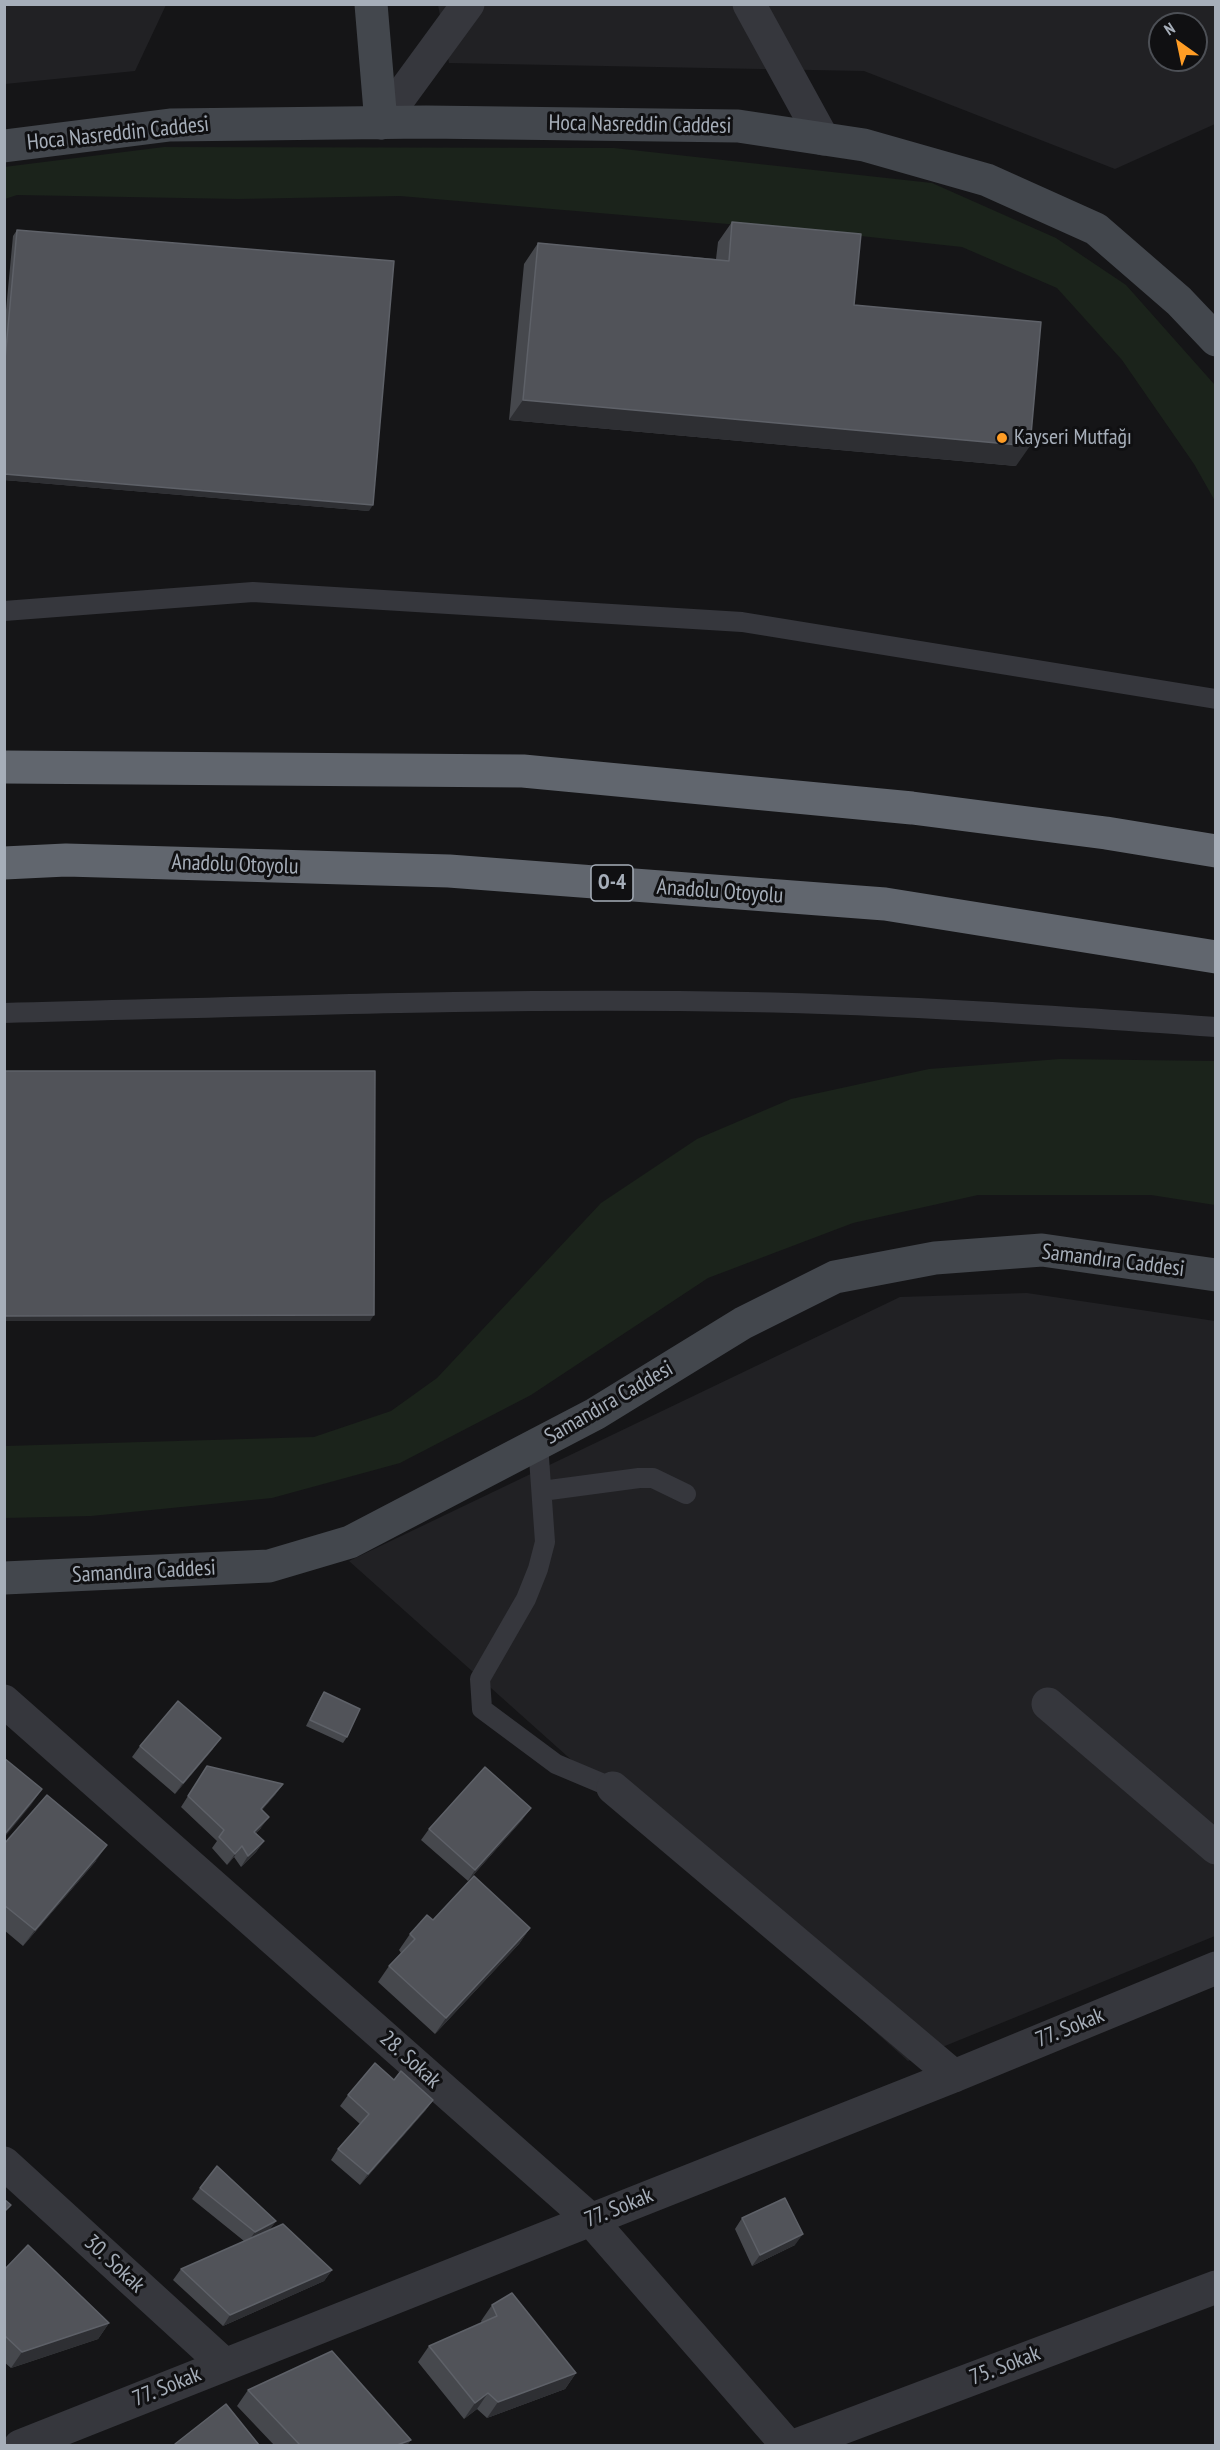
<!DOCTYPE html>
<html>
<head>
<meta charset="utf-8">
<style>
	body { margin:0 }
	#map { position:relative; width:1220px; height:2450px; overflow:hidden; background:#151517; font-family:"PT Sans Narrow",sans-serif }
	canvas { display:block }
	.frame { position:absolute; inset:0; border:6px solid #a6aeb9; pointer-events:none }
	.north { position:absolute; left:1148px; top:12px; width:60px; height:60px; box-sizing:border-box; background:#101012; border:2px solid #4c4f55; border-radius:50%; rotate:327deg; font-size:16px; font-weight:700; line-height:24px; text-align:center; color:#a6aeb9 }
	.north::after { content:''; display:block; margin:auto; width:21px; height:27px; background:#ff9d25; clip-path:polygon(50% 0,100% 100%,50% 72%,0 100%) }
</style>
</head>
<body>
<div id="map">
<canvas width="1220" height="2450"></canvas>
<div class="frame"></div>
<div class="north">N</div>
</div>
<script>
const c = document.querySelector('canvas').getContext('2d');
c.lineJoin = 'round';
function fill(path, color) { c.fillStyle = color; c.fill(path, 'evenodd'); }
function stroke(path, color, width, dash) { c.strokeStyle = color; c.lineWidth = width; c.lineCap = dash ? 'butt' : 'round'; c.setLineDash(dash || []); c.stroke(path); }
function write(font, color, halo, rows, align = 'center') {
  c.font = font + ' "PT Sans Narrow",sans-serif'; c.lineWidth = 6; c.setLineDash([]); c.textBaseline = 'middle'; c.strokeStyle = halo; c.fillStyle = color; for (const [text, x, y, turn = 0] of rows) {
    c.save(); c.translate(x, y); c.rotate((+turn || 0) * Math.PI / 180); c.textAlign = isNaN(turn) ? turn : align; if (halo) c.strokeText(text, 0, 0); c.fillText(text, 0, 0); c.restore();
  }
}
fill(new Path2D(`
	M 5,4 L 166,4 L 166,5 L 135,71 L 5,84 Z
	M 438,5 L 1215,5 L 1215,124 L 1115,169 L 864,71 L 449,63 ZM 1160,24 L 1196,24 L 1196,60 L 1160,60 Z
	M 1027,1293 L 1215,1321 L 1215,1936 L 908,2061 L 349,1561 L 900,1297 Z`), '#212124');
fill(new Path2D(`
	M 164,147 L 614,148 L 932,183 L 1056,238 L 1126,285 L 1214,384 L 1215,501 L 1194,464 L 1122,360 L 1057,288 L 962,247 L 833,233 L 400,196 L 238,199 L 17,195 L 5,199 L 4,167 Z
	M 1060,1059 L 1215,1061 L 1215,1205 L 1151,1195 L 978,1195 L 853,1223 L 708,1278 L 531,1395 L 400,1463 L 272,1498 L 91,1516 L 5,1518 L 5,1446 L 314,1437 L 391,1411 L 437,1378 L 601,1203 L 697,1139 L 791,1099 L 929,1069 Z`), '#1b231b');
stroke(new Path2D(`
	M 4,611 L 253,592 L 742,622 L 1216,699
	M 4,1013 C 252,1007 500,997 747,1002 C 904,1005 1060,1016 1216,1027
	M 538,1444 L 545,1542 L 538,1569 L 526,1599 L 480,1679 L 482,1709 L 556,1764 L 613,1788
	M 542,1491 L 639,1478 L 653,1478 L 686,1494`), '#36373d', 20);
stroke(new Path2D(`
	M 749,4 L 823,139
	M 381,123 L 468,4
	M 4,1701 L 590,2219 L 788,2446
	M 1048,1704 L 1216,1848
	M 613,1788 L 954,2076
	M 4,2163 L 224,2364
	M 20,2446 L 954,2076 L 1216,1968
	M 794,2446 L 1216,2287`), '#36373d', 33);
stroke(new Path2D(`
	M 371,4 L 381,123
	M 4,146 L 170,125 L 426,122 L 738,126 L 864,145 L 987,180 L 1096,229 L 1179,301 L 1216,340
	M 4,1578 L 269,1566 L 350,1542 L 595,1414 L 743,1323 L 835,1277 L 935,1258 L 1042,1250 L 1216,1275`), '#43474d', 33);
stroke(new Path2D(`
	M 4,767 L 523,771 L 912,808 L 1106,833 L 1216,851
	M 4,863 L 66,860 L 449,871 L 885,904 L 1216,957`), '#61666e', 33);
fill(new Path2D(`
	M 732,222 L 854,305 L 1016,466 L 509,420 L 524,264 L 538,243 L 716,259 L 718,242 Z
	M 17,230 L 369,511 L 4,480 L 4,331 L 13,236 Z
	M 324,1692 L 347,1737 L 343,1743 L 306,1726 L 320,1698 Z
	M 140,1746 L 213,1749 L 175,1794 L 132,1757 Z
	M 207,1766 L 283,1784 L 275,1795 L 262,1810 L 261,1828 L 256,1833 L 264,1841 L 256,1852 L 241,1867 L 234,1857 L 227,1865 L 212,1848 L 217,1841 L 181,1807 Z
	M 523,1819 L 468,1881 L 421,1840 L 429,1829 Z
	M 4,1844 L 96,1861 L 23,1946 L 4,1930 Z
	M 433,1920 L 530,1928 L 519,1944 L 435,2034 L 378,1982 L 389,1966 L 401,1953 L 399,1950 L 410,1934 Z
	M 394,2080 L 433,2100 L 425,2111 L 360,2185 L 331,2160 L 338,2149 L 360,2124 L 340,2106 L 348,2095 Z
	M 200,2188 L 276,2221 L 269,2230 L 332,2270 L 324,2281 L 223,2326 L 173,2280 L 181,2269 L 244,2241 L 192,2199 Z
	M 742,2218 L 795,2245 L 752,2266 L 735,2229 Z
	M 4,2270 L 109,2323 L 98,2339 L 11,2368 L 4,2362 Z
	M 492,2305 L 576,2373 L 565,2389 L 487,2418 L 477,2409 L 464,2419 L 418,2362 L 429,2346 L 482,2323 L 481,2321 Z
	M 248,2390 L 411,2440 L 407,2445 L 274,2445 L 237,2406 Z`), '#46484d');
fill(new Path2D(`
	M 523,400 L 1030,446 L 1016,466 L 509,420 Z
	M 4,474 L 373,505 L 369,511 L 4,480 Z
	M 374,1315 L 370,1321 L 4,1321 L 4,1316 Z
	M 221,1738 L 213,1749 L 175,1794 L 183,1783 Z
	M 283,1784 L 275,1795 L 253,1820 L 261,1809 Z
	M 42,1789 L 31,1805 L 4,1838 L 4,1835 Z
	M 531,1808 L 523,1819 L 468,1881 L 475,1870 Z
	M 269,1817 L 261,1828 L 246,1843 L 254,1832 Z
	M 264,1841 L 256,1852 L 241,1867 L 248,1856 Z
	M 107,1845 L 96,1861 L 23,1946 L 35,1930 Z
	M 242,1846 L 234,1857 L 227,1865 L 235,1854 Z
	M 530,1928 L 519,1944 L 435,2034 L 446,2018 Z
	M 433,2100 L 425,2111 L 360,2185 L 368,2174 Z
	M 276,2221 L 268,2232 L 247,2243 L 255,2232 Z
	M 803,2234 L 795,2245 L 752,2266 L 760,2255 Z
	M 332,2270 L 324,2281 L 223,2326 L 230,2315 Z
	M 109,2323 L 98,2339 L 11,2368 L 22,2352 Z
	M 576,2373 L 565,2389 L 487,2418 L 498,2402 Z
	M 488,2393 L 477,2409 L 464,2419 L 475,2403 Z
	M 411,2440 L 407,2445 L 397,2445 Z`), '#2e2f33');
const building = new Path2D(`
	M 732,222 L 861,234 L 854,305 L 1041,322 L 1030,446 L 523,400 L 538,243 L 729,261 Z
	M 17,230 L 394,261 L 373,505 L 4,474 L 4,370 Z
	M 4,1071 L 375,1071 L 374,1315 L 4,1316 Z
	M 324,1692 L 360,1709 L 347,1737 L 310,1720 Z
	M 178,1701 L 221,1738 L 183,1783 L 140,1746 Z
	M 4,1758 L 42,1789 L 4,1835 Z
	M 207,1766 L 283,1784 L 261,1809 L 269,1817 L 254,1832 L 264,1841 L 248,1856 L 242,1846 L 235,1854 L 219,1837 L 224,1830 L 188,1796 Z
	M 485,1767 L 531,1808 L 475,1870 L 429,1829 Z
	M 47,1795 L 107,1845 L 35,1930 L 4,1905 L 4,1844 Z
	M 474,1876 L 530,1928 L 446,2018 L 389,1966 L 415,1939 L 410,1934 L 427,1915 L 433,1920 Z
	M 375,2063 L 394,2080 L 401,2071 L 433,2100 L 368,2174 L 338,2149 L 369,2114 L 348,2095 Z
	M 217,2166 L 276,2221 L 255,2232 L 200,2188 Z
	M 785,2198 L 803,2234 L 760,2255 L 742,2218 Z
	M 4,2199 L 11,2205 L 4,2212 Z
	M 283,2224 L 332,2270 L 230,2315 L 181,2269 Z
	M 28,2245 L 109,2323 L 22,2352 L 4,2335 L 4,2270 Z
	M 512,2293 L 576,2373 L 498,2402 L 488,2393 L 475,2403 L 429,2346 L 497,2316 L 492,2305 Z
	M 332,2351 L 411,2440 L 397,2445 L 300,2445 L 248,2390 Z
	M 226,2404 L 259,2445 L 177,2445 L 175,2444 Z`);
fill(building, '#515359');
stroke(building, '#5e6168', 1.5);
for (const [x, y, r, color] of [
	[1002,438,6,"#ff9d25"]
]) { const dot = new Path2D(); dot.arc(x, y, r, 0, 2 * Math.PI); c.fillStyle = color; c.fill(dot); stroke(dot, '#101012', 2); }
for (const [x, y, w] of [
	[612,883,42]
]) { const box = new Path2D(); box.roundRect(x - w / 2, y - 18, w, 36, 4.5); c.fillStyle = '#101012'; c.fill(box); stroke(box, '#a6aeb9', 1.5); }
write('bold 21px', '#a6aeb9', null, [
	["O-4",612,883]
]);
write('22px', '#a6aeb9', '#101012', [
	["Hoca Nasreddin Caddesi",640,125,1],
	["Hoca Nasreddin Caddesi",118,134,-6],
	["Anadolu Otoyolu",235,865,2],
	["Anadolu Otoyolu",720,892,4],
	["Samandıra Caddesi",1113,1261,7],
	["Samandıra Caddesi",609,1403,-30],
	["Samandıra Caddesi",144,1572,-3],
	["77. Sokak",1070,2028,-22],
	["28. Sokak",410,2060,42],
	["77. Sokak",619,2208,-22],
	["30. Sokak",114,2264,43],
	["75. Sokak",1005,2366,-21],
	["77. Sokak",167,2387,-22]
]);
write('22px', '#a6aeb9', '#101012', [
	["Kayseri Mutfağı",1014,438]
], 'left');
</script>
</body>
</html>
